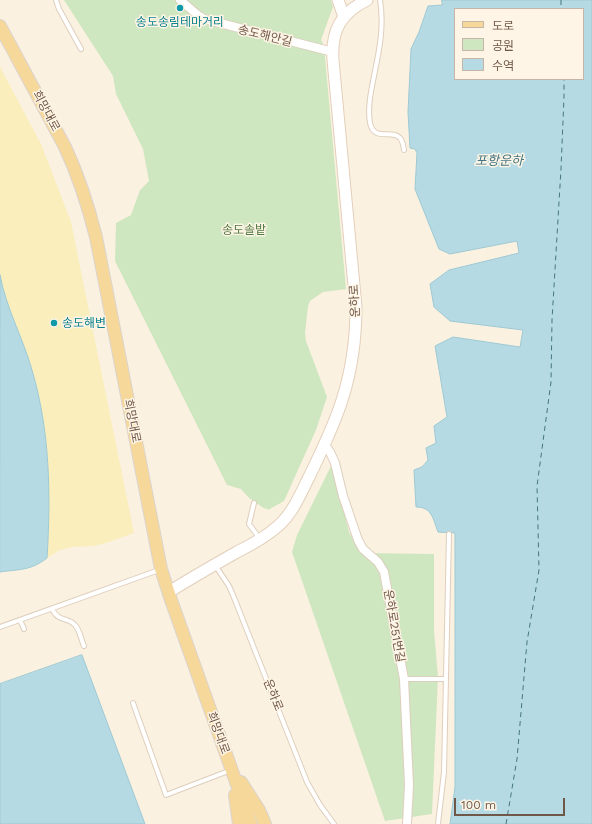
<!DOCTYPE html>
<html>
<head>
<meta charset="utf-8">
<style>
	body { margin:0 }
	#map { position:relative; width:592px; height:824px; overflow:hidden; background:#fbf1e0; font-family:"Work Sans","Noto Sans KR",sans-serif }
	canvas { display:block }
	.legend { position:absolute; left:454px; top:8px; width:130px; height:72px; box-sizing:border-box; background:#fef5e6; border:1px solid #c5b6a7; margin:0; padding:5px 7px; list-style:none; font-size:12px; color:#705849 }
	.legend li { display:flex; align-items:center; gap:8px; height:20px }
	.legend b { width:20px; border:1px solid #c5b6a7 }
	.scale { position:absolute; left:454px; top:798px; width:111px; height:18px; box-sizing:border-box; border:2px solid #705849; border-top:0; padding-left:5px; font-size:12px; line-height:14px; white-space:nowrap; color:#705849; -webkit-text-stroke:3px #fef5e6; paint-order:stroke }
</style>
</head>
<body>
<div id="map">
<canvas width="592" height="824"></canvas>
<ul class="legend">
<li><b style="height:5px;background:#f7d89b"></b>도로</li>
<li><b style="height:11px;background:#cee7c0"></b>공원</li>
<li><b style="height:11px;background:#b6dae3"></b>수역</li>
</ul>
<div class="scale">100 m</div>
</div>
<script>
const c = document.querySelector('canvas').getContext('2d');
c.lineJoin = 'round';
function fill(path, color) { c.fillStyle = color; c.fill(path, 'evenodd'); }
function stroke(path, color, width, dash) { c.strokeStyle = color; c.lineWidth = width; c.lineCap = dash ? 'butt' : 'round'; c.setLineDash(dash || []); c.stroke(path); }
function write(font, color, halo, rows, align = 'center') {
  c.font = font + ' "Work Sans","Noto Sans KR",sans-serif'; c.lineWidth = 3; c.setLineDash([]); c.textBaseline = 'middle'; c.strokeStyle = halo; c.fillStyle = color; for (const [text, x, y, turn = 0] of rows) {
    c.save(); c.translate(x, y); c.rotate((+turn || 0) * Math.PI / 180); c.textAlign = isNaN(turn) ? turn : align; if (halo) c.strokeText(text, 0, 0); c.fillText(text, 0, 0); c.restore();
  }
}
fill(new Path2D(`
	M 64,0 L 331,0 L 333,7 L 321,40 L 324,46 L 346,289 L 323,292 L 310,301 L 308,306 L 305,333 L 306,341 L 327,397 L 316,430 L 284,501 L 268,510 L 266,508 L 265,509 L 249,498 L 241,489 L 227,485 L 115,261 L 116,223 L 131,215 L 140,190 L 149,181 L 143,149 L 116,94 L 113,76 Z
	M 332,464 L 349,532 L 360,553 L 434,554 L 434,630 L 438,677 L 432,814 L 385,821 L 292,552 L 297,535 Z`), '#cee7c0');
fill(new Path2D(`
	M 0,67 L 41,144 L 71,222 L 134,533 L 106,543 L 94,546 L 72,547 L 60,550 L 47,558 C 51,495 50,431 32,370 C 23,338 6,308 0,275 Z`), '#f9eebc');
const water = new Path2D(`
	M 442,0 L 592,0 L 592,824 L 450,824 L 455,787 L 455,533 L 438,532 C 433,519 432,507 416,507 L 414,470 L 422,467 L 428,460 L 426,448 L 436,443 L 434,426 L 447,417 L 435,346 L 453,337 L 520,347 L 523,330 L 450,321 L 434,307 L 430,284 L 449,270 L 519,253 L 517,241 L 450,254 L 439,249 L 415,189 L 417,153 L 415,149 L 410,148 L 408,112 L 411,49 L 419,32 L 428,6 L 442,5 ZM 455,9 L 583,9 L 583,79 L 455,79 Z
	M 0,275 C 6,308 23,338 32,370 C 50,431 51,495 47,558 C 30,571 20,569 0,572 Z
	M 82,655 L 145,824 L 0,824 L 0,684 Z`);
fill(water, '#b6dae3');
stroke(water, '#9dc9d4', 1);
stroke(new Path2D(`
	M 561,0 L 561,9
	M 506,824 L 517,759 L 527,642 L 539,570 L 537,486 L 551,382 L 552,320 L 561,169 L 564,97 L 564,79`), '#447683', 1, [5, 4]);
const lane = new Path2D(`
	M 56,0 L 59,9 L 81,49
	M 380,0 C 384,24 380,47 375,71 C 372,87 367,106 370,123 C 374,142 392,129 400,138 C 403,141 403,145 404,150
	M 254,503 L 249,524 L 260,539
	M 215,565 L 229,586 L 233,595 L 307,782 L 320,805 L 334,824
	M 52,609 C 59,623 67,616 75,625 C 80,630 81,640 84,646
	M 20,620 L 24,629
	M 0,627 L 159,570
	M 404,679 L 446,679
	M 133,703 L 166,795 L 231,770
	M 438,824 L 444,772 L 449,534`);
const street = new Path2D(`
	M 180,0 L 199,16 L 204,19 L 333,52
	M 324,444 L 330,452 L 335,463 L 343,496 L 358,540 L 363,549 L 378,562 L 384,572 L 404,679 L 409,785 L 407,824`);
const secondary = new Path2D(`
	M 338,0 L 344,17
	M 169,592 C 191,578 214,565 237,552 C 251,545 266,537 278,526 C 293,513 301,493 310,475 C 322,450 335,424 343,397 C 352,368 356,337 356,307 L 333,60 C 331,30 341,13 367,0`);
const primary = new Path2D(`
	M 0,26 L 65,147 C 79,177 88,205 96,237 L 161,569 L 171,600 L 251,824
	M 241,782 L 259,810 L 265,824
	M 235,795 L 239,824`);
stroke(lane, '#decebd', 6);
stroke(street, '#decebd', 10);
stroke(secondary, '#e3cfbb', 13);
stroke(primary, '#dad4d0', 14);
stroke(lane, '#fff', 4);
stroke(street, '#fff', 8);
stroke(secondary, '#fff', 11);
stroke(primary, '#f7d89b', 12);
for (const [x, y, r, color] of [
	[180,8,4,"#0f9aa8"],
	[54,323,4,"#0f9aa8"]
]) { const dot = new Path2D(); dot.arc(x, y, r, 0, 2 * Math.PI); c.fillStyle = color; c.fill(dot); stroke(dot, '#fef5e6', 1.5); }
write('12px', '#0d838f', '#fef5e6', [
	["송도송림테마거리",180,22],
	["송도해변",62,323,"left"]
]);
write('12px', '#705849', '#fef5e6', [
	["송도해안길",265,36,14],
	["희망대로",46,111,62],
	["운하로",355,301,-93],
	["희망대로",132,421,79],
	["운하로251번길",394,626,80],
	["운하로",273,695,68],
	["희망대로",218,733,70]
]);
write('12px', '#537a44', '#fef5e6', [
	["송도솔밭",244,230]
]);
write('italic 13px', '#447683', '#fef5e6', [
	["포항운하",499,161]
]);
</script>
</body>
</html>
